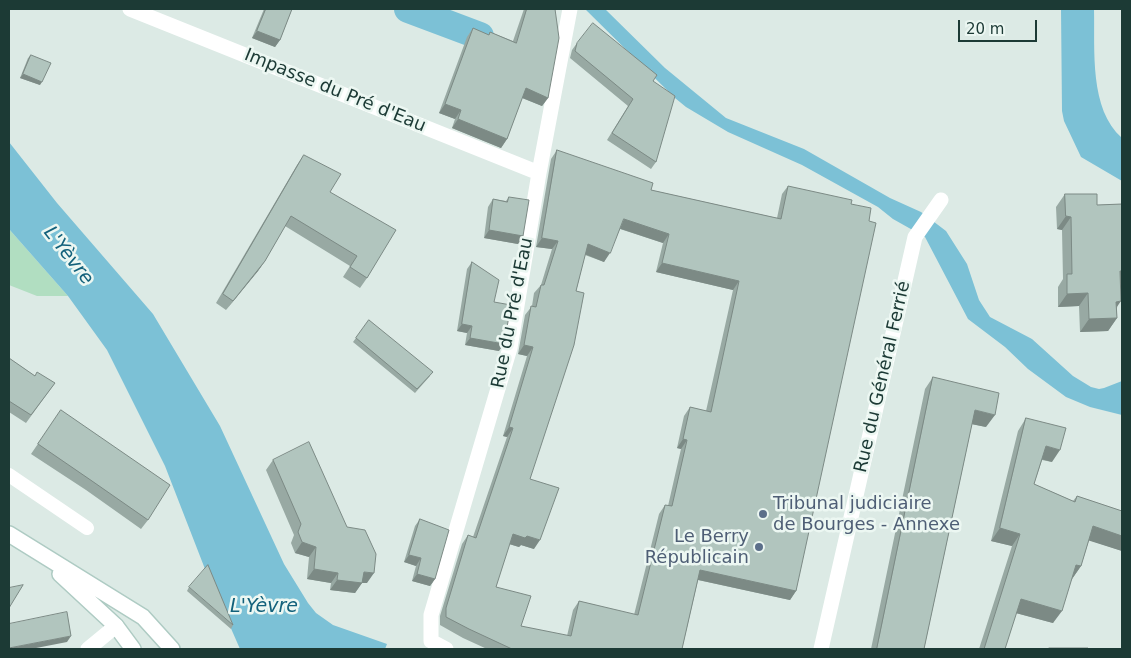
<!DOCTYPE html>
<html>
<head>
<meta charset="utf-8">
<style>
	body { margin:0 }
	#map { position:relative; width:1131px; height:658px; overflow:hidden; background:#dceae5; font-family:"DejaVu Sans",sans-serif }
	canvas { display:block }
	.frame { position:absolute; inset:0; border:10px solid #1c3a35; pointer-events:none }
	.scale { position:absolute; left:958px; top:20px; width:79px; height:22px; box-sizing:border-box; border:2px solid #1c3a35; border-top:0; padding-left:6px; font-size:15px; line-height:18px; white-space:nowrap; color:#1c3a35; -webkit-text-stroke:4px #ecf7f2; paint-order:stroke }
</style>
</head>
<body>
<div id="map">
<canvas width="1131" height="658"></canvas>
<div class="frame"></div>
<div class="scale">20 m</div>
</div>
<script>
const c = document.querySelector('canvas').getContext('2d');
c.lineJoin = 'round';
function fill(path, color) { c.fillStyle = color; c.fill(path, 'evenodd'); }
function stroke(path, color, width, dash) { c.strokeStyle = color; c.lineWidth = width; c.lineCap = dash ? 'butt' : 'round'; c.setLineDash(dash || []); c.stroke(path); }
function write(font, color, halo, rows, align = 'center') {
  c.font = font + ' "DejaVu Sans",sans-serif'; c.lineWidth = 5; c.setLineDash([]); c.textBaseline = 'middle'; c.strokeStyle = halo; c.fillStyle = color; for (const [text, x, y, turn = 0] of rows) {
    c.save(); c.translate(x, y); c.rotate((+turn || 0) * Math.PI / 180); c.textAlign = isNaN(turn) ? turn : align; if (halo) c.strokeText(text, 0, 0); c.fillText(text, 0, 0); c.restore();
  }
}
fill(new Path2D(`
	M 9,229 L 68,296 L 37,296 L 9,285 Z`), '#b1dec1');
fill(new Path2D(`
	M 585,9 L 605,9 L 665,68 L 726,118 L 804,149 L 890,198 L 921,212 L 946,231 L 967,264 L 979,300 L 990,317 L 1032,339 L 1073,376 L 1091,387 L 1099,389 L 1104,388 L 1122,381 L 1122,415 L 1090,407 L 1066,397 L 1028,369 L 1005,347 L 968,319 L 925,237 L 893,219 L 878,207 L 802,165 L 728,132 L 686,107 L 675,98 Z
	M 1061,9 L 1094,9 C 1095,50 1089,109 1122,138 L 1122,181 L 1081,157 L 1064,121 L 1062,111 Z
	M 9,142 L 57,203 L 153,314 L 220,426 L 284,564 L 308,603 L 316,613 L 333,625 L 387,644 L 385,649 L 240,649 L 205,569 L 165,466 L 107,350 L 68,296 L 9,229 Z`), '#7cc1d6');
stroke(new Path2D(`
	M 408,9 L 480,36`), '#7cc1d6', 28);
const secondary = new Path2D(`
	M 9,534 L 143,617 L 172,649
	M 60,574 L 116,626 L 133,649`);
stroke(secondary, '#aecbc3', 18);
stroke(new Path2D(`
	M 9,475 L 87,528`), '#fff', 14);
stroke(new Path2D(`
	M 130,9 L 539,173
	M 88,649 L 116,626
	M 446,649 L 431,641 L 431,615 L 510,348 L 539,173 L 570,9
	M 821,649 L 915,237 L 941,200`), '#fff', 15);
stroke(secondary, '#fff', 15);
fill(new Path2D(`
	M 264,9 L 292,9 L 280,40 L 275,47 L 252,38 Z
	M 524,9 L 555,9 L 548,98 L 542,106 L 522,98 L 507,139 L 501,148 L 452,128 L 455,119 L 439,113 L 467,37 L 473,28 L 489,35 L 490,32 L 513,41 Z
	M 577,43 L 657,75 L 653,81 L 656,162 L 651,169 L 607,140 L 628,106 L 570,58 L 572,50 Z
	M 31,55 L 40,85 L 20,78 L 28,58 Z
	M 557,150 L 651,190 L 777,218 L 782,194 L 788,186 L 851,204 L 796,591 L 790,600 L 698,580 L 682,649 L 487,649 L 463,638 L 440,625 L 440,616 L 462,544 L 468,535 L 473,537 L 507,437 L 503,436 L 527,356 L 518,354 L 525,315 L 532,306 L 534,293 L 541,285 L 552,249 L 536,247 L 551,159 ZM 620,229 L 663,243 L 656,272 L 733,290 L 706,411 L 690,407 L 684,416 L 677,448 L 681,449 L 668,506 L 665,505 L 659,514 L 634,615 L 579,601 L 573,610 L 567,636 L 521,626 L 496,587 L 509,544 L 519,547 L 521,545 L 534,549 L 530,479 L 585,255 L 604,262 Z
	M 304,155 L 330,192 L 367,278 L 360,288 L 343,277 L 350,266 L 285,226 L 265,261 L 258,271 L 226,310 L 216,303 L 297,165 Z
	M 1065,194 L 1097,205 L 1122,204 L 1122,281 L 1121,283 L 1117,308 L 1117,318 L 1108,331 L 1080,332 L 1079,306 L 1058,307 L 1058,287 L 1063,279 L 1062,230 L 1057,229 L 1056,207 Z
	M 509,197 L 523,236 L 518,244 L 484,238 L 488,207 L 493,199 L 506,201 Z
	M 472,262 L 494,302 L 499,351 L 465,345 L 467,333 L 457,331 L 467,269 Z
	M 369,320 L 430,376 L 415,393 L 353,342 Z
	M 9,358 L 35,376 L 55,383 L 26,423 L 9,412 Z
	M 933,377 L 986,427 L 972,424 L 924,649 L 871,649 L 925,389 Z
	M 61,410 L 148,520 L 141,529 L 86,490 L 31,454 Z
	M 1026,418 L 1052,462 L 1042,460 L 1034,484 L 1073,501 L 1077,496 L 1122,511 L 1122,551 L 1089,540 L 1081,566 L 1072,579 L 1053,623 L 1016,613 L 1005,649 L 979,649 L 1012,546 L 991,541 L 1018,431 Z
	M 273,460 L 367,583 L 362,583 L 355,593 L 330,590 L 331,583 L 307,579 L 309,557 L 295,553 L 291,543 L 294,535 L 266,470 Z
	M 420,519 L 435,579 L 430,586 L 412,581 L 416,566 L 404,562 L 415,526 Z
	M 189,587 L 233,625 L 231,629 L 187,591 Z`), '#98a9a3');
fill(new Path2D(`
	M 257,31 L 280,40 L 275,47 L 252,38 Z
	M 23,74 L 42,82 L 40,85 L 20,78 Z
	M 526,88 L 548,98 L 542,106 L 520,97 Z
	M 445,104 L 461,110 L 455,119 L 439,113 Z
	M 458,119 L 507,139 L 501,148 L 452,128 Z
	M 1066,216 L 1071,217 L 1062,230 L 1057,229 Z
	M 624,219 L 669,234 L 663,243 L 618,228 Z
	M 489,230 L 523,236 L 518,244 L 484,238 Z
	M 542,238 L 558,241 L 552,249 L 536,247 Z
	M 588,244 L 610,253 L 604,262 L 582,253 Z
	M 265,261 L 258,271 L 226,310 L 233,301 Z
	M 662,263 L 739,281 L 733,290 L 656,272 Z
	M 1120,271 L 1122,271 L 1122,281 L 1120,284 Z
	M 1088,293 L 1079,306 L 1058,307 L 1067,294 Z
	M 1121,301 L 1112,314 L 1116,302 Z
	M 1117,318 L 1108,331 L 1080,332 L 1089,319 Z
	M 462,324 L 472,326 L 467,333 L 457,331 Z
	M 470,338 L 504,344 L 499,351 L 465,345 Z
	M 524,345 L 533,347 L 527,356 L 518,354 Z
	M 975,410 L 995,415 L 986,427 L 966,423 Z
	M 509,427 L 513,428 L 507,437 L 503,436 Z
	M 683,439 L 687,440 L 681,449 L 677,448 Z
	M 1046,446 L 1060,450 L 1052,462 L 1037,458 Z
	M 1093,526 L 1122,536 L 1122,551 L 1084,539 Z
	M 1000,528 L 1020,534 L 1012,546 L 991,541 Z
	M 513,534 L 527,536 L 540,540 L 534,549 L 521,545 L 519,547 L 506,543 Z
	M 302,542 L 316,547 L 309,557 L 295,553 Z
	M 409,555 L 421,558 L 416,566 L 404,562 Z
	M 1076,565 L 1081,566 L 1072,579 Z
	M 314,569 L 338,573 L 331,583 L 307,579 Z
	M 700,570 L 796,591 L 790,600 L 694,579 Z
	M 364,572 L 374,573 L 367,583 L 362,583 L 355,593 L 330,590 L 337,580 Z
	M 417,574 L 435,579 L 430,586 L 412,581 Z
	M 1021,599 L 1062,611 L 1053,623 L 1012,612 Z
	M 71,636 L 67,642 L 31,649 L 9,649 L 9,648 Z`), '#7c8a85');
const building = new Path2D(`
	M 266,9 L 292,9 L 280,40 L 257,31 Z
	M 527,9 L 555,9 L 559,38 L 548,98 L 526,88 L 507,139 L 458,119 L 461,110 L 445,104 L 473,28 L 489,35 L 490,32 L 516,43 Z
	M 593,23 L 657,75 L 653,81 L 675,96 L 656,162 L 612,133 L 633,99 L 575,51 L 577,43 Z
	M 31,55 L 51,63 L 42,82 L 23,74 Z
	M 557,150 L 653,183 L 651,190 L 781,219 L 788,186 L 852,200 L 851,204 L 871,208 L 869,221 L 876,223 L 796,591 L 700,570 L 682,649 L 512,649 L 469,629 L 446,617 L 446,608 L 468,535 L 476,538 L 513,428 L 509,427 L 533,347 L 524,345 L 531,306 L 536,307 L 541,285 L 544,285 L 558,241 L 542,238 ZM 624,219 L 669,234 L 662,263 L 739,281 L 711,412 L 690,407 L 683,439 L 687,440 L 672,506 L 665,505 L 638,615 L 579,601 L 571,636 L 521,626 L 531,596 L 496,587 L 513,534 L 525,538 L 527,536 L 540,540 L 559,488 L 530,479 L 574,345 L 584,293 L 576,291 L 588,244 L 610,253 Z
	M 304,155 L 341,174 L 330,192 L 396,230 L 367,278 L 350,267 L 357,256 L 291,216 L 265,261 L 233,301 L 223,294 Z
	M 1065,194 L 1097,194 L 1097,205 L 1122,204 L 1122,271 L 1120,271 L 1121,301 L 1116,302 L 1117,318 L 1089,319 L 1088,293 L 1067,294 L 1067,274 L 1072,274 L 1071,217 L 1066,216 Z
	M 509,197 L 529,200 L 523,236 L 489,230 L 493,199 L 507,202 Z
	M 472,262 L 499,280 L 494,302 L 511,305 L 504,344 L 470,338 L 472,326 L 462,324 Z
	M 369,320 L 433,372 L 417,389 L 356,338 Z
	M 9,358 L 35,376 L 37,372 L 55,383 L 31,415 L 9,401 Z
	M 933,377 L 999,393 L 995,415 L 975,410 L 924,649 L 877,649 Z
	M 61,410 L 170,485 L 148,520 L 92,481 L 38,444 Z
	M 1026,418 L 1066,428 L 1060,450 L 1046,446 L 1034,484 L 1075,502 L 1077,496 L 1122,511 L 1122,536 L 1093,526 L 1081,566 L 1076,565 L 1062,611 L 1021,599 L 1005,649 L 984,649 L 1020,534 L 1000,528 Z
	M 309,442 L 347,527 L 365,530 L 376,554 L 374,573 L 364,572 L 362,583 L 337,580 L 338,573 L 314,569 L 316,547 L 302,542 L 298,532 L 301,524 L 273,460 Z
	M 420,519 L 449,530 L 435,579 L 417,574 L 421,558 L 409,555 Z
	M 208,565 L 233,625 L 189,587 Z
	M 23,585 L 9,608 L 9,588 Z
	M 67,612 L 71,636 L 9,648 L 9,624 Z
	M 1049,648 L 1088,648 L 1088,649 L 1048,649 Z`);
fill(building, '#b1c5be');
stroke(building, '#7c8a85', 1);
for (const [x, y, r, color] of [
	[763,514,5,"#5c6f8a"],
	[759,547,5,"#5c6f8a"]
]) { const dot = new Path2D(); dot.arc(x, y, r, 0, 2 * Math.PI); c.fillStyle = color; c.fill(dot); stroke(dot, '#ecf7f2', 2); }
write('18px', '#1c3a35', '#ecf7f2', [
	["Impasse du Pré d'Eau",335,91,22],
	["Rue du Pré d'Eau",513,313,-79],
	["Rue du Général Ferrié",883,377,-77]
]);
write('18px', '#4e5e75', '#ecf7f2', [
	["Tribunal judiciaire",773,504],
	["de Bourges - Annexe",773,525],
	["Le Berry",749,537,"right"],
	["Républicain",749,558,"right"]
], 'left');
write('italic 19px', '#12617b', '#ecf7f2', [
	["L'Yèvre",68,256,52],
	["L'Yèvre",264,607]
]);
</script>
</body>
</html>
